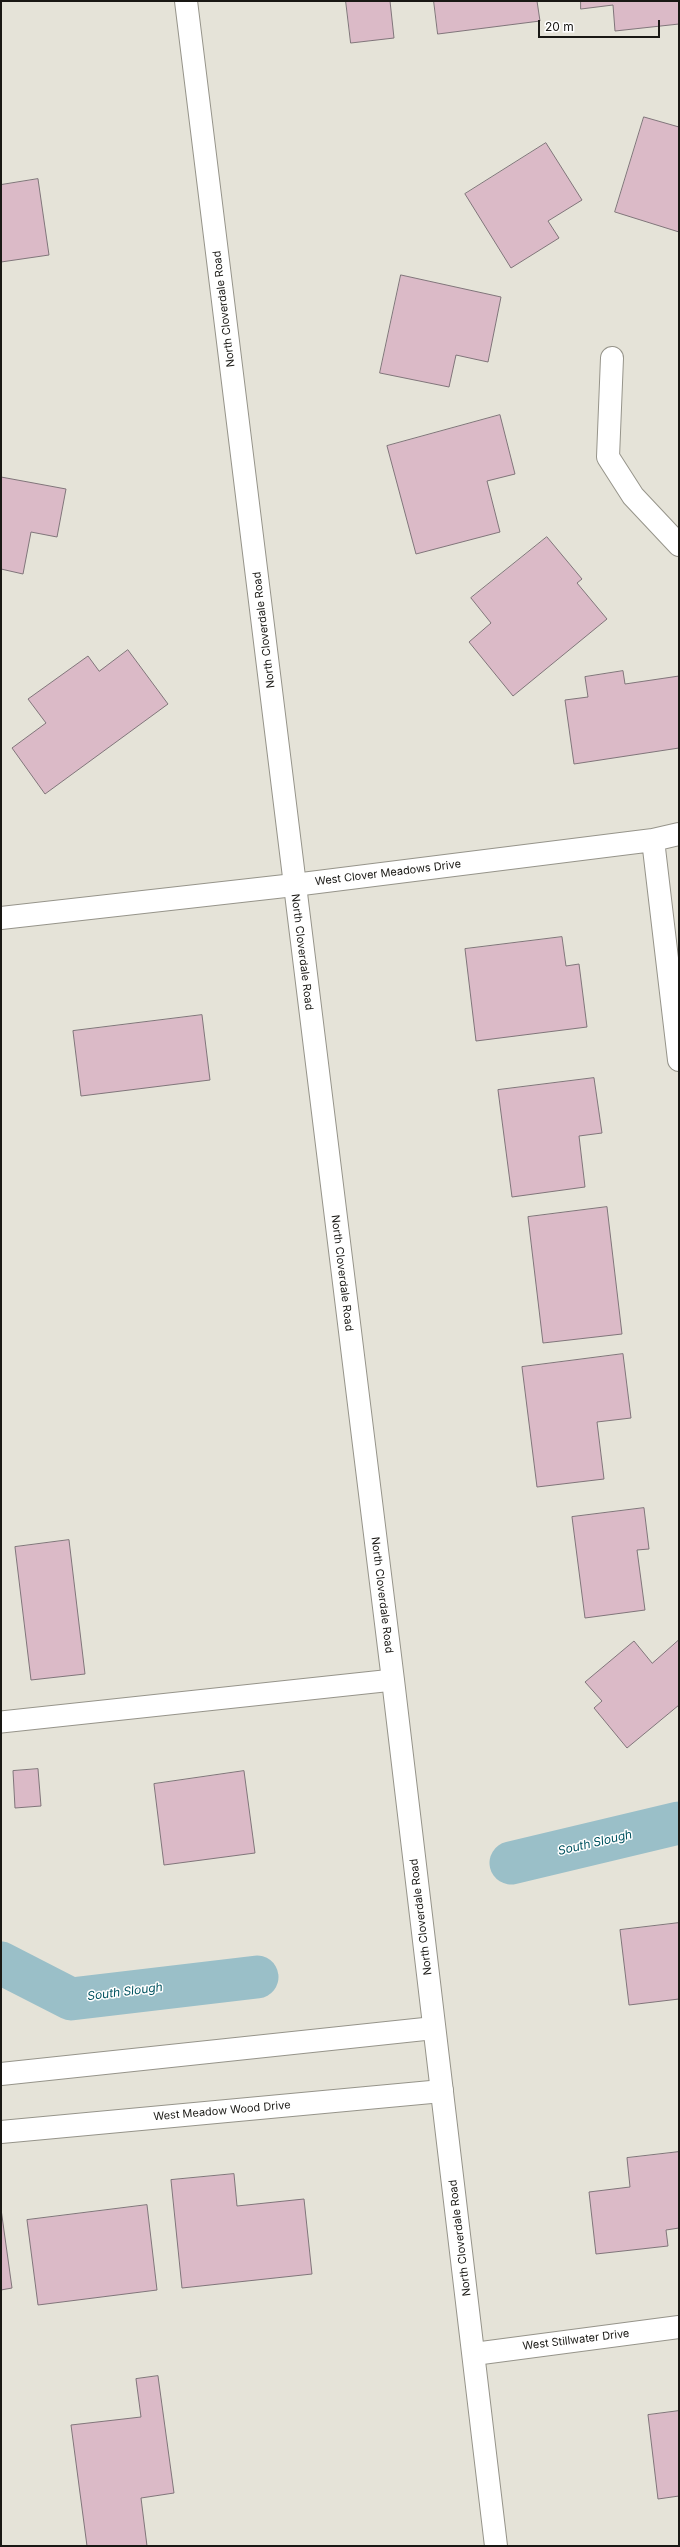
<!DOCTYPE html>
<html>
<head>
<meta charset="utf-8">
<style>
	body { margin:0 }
	#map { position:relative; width:680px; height:2547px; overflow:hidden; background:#e5e3d8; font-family:Inter,sans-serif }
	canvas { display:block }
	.frame { position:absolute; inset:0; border:2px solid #191814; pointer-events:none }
	.scale { position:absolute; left:538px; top:20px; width:122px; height:18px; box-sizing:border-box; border:2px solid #191814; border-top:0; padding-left:5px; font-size:12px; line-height:14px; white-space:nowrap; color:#191814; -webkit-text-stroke:3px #fff; paint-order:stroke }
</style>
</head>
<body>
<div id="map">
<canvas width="680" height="2547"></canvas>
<div class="frame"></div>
<div class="scale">20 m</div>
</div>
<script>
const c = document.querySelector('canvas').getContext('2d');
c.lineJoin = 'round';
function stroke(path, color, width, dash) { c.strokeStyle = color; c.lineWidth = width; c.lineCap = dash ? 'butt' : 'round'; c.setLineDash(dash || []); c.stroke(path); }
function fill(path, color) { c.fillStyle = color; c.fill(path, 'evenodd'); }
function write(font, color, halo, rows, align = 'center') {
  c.font = font + ' Inter,sans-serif'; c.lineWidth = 3; c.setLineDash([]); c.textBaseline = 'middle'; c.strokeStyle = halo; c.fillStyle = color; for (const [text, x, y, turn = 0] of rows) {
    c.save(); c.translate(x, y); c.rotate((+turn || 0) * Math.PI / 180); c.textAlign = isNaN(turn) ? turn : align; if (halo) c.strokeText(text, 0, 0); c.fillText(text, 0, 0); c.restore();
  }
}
stroke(new Path2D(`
	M 511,1863 L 679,1823
	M 1,1963 L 71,1999 L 257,1977`), '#9abfc8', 43);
const building = new Path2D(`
	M 346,1 L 390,1 L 394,38 L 351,43 Z
	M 434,1 L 537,1 L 540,21 L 438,34 Z
	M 581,1 L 679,1 L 679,24 L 615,31 L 613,5 L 581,9 Z
	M 644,117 L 679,127 L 679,232 L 615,212 Z
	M 546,143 L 582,200 L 548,221 L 559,238 L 511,268 L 465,194 Z
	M 38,179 L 49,255 L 1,262 L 1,185 Z
	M 401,275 L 501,297 L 488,362 L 456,355 L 449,387 L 380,373 Z
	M 500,415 L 515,474 L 487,481 L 500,532 L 416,554 L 387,446 Z
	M 1,477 L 66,489 L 57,537 L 31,532 L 23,574 L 1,569 Z
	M 547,537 L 582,579 L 577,583 L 607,619 L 513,696 L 469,642 L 491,623 L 471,598 Z
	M 128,650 L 168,704 L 45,794 L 12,748 L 46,723 L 28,699 L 88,656 L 99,671 Z
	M 623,671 L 625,684 L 679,676 L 679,748 L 574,764 L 565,700 L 588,697 L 585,677 Z
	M 562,937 L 566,966 L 579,964 L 587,1027 L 476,1041 L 465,949 Z
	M 202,1015 L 210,1080 L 81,1096 L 73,1031 Z
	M 594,1078 L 602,1133 L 579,1136 L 585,1187 L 512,1197 L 498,1090 Z
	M 607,1207 L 622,1334 L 543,1343 L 528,1217 Z
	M 623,1354 L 631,1418 L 597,1422 L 604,1479 L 537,1487 L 522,1367 Z
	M 644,1508 L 649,1549 L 637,1550 L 645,1610 L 585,1618 L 572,1517 Z
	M 69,1540 L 85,1674 L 31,1680 L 15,1547 Z
	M 679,1640 L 679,1705 L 627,1748 L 594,1708 L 602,1701 L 585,1682 L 634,1641 L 652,1663 Z
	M 38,1769 L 41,1806 L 15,1808 L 13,1771 Z
	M 244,1771 L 255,1853 L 164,1865 L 154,1784 Z
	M 679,1923 L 679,1999 L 629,2005 L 620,1930 Z
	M 679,2152 L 679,2228 L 666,2230 L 668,2246 L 596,2254 L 589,2192 L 630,2187 L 627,2158 Z
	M 234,2174 L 237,2206 L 304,2199 L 312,2274 L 182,2288 L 171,2180 Z
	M 147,2205 L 157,2290 L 38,2305 L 27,2220 Z
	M 1,2209 L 12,2288 L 1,2290 Z
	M 158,2376 L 174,2493 L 141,2498 L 147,2546 L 87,2546 L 71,2425 L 141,2417 L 136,2379 Z
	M 679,2411 L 679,2496 L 658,2499 L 648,2415 Z`);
fill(building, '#dbbac7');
stroke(building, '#80757a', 1);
const service = new Path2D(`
	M 1,1722 L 393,1680`);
const minor = new Path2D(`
	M 612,358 L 608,457 L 633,496 L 679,545
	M 653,840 L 679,1060
	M 1,918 L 294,885 L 653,840 L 679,834
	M 1,2074 L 434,2028
	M 1,2132 L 442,2091
	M 474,2354 L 679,2327`);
const secondary = new Path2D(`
	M 186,1 L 393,1680 L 496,2546`);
stroke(service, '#96948a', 23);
stroke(minor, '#96948a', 24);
stroke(secondary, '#96948a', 24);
stroke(service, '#fff', 21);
stroke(minor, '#fff', 22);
stroke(secondary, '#fff', 22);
write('11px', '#191814', '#fff', [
	["North Cloverdale Road",224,309,-97],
	["North Cloverdale Road",264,630,-97],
	["West Clover Meadows Drive",388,873,-7],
	["North Cloverdale Road",302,952,83],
	["North Cloverdale Road",342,1273,83],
	["North Cloverdale Road",382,1595,83],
	["North Cloverdale Road",421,1917,-97],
	["West Meadow Wood Drive",222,2111,-5],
	["North Cloverdale Road",460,2238,-97],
	["West Stillwater Drive",576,2340,-7]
]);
write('italic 12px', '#005360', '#fff', [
	["South Slough",595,1843,-13],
	["South Slough",125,1992,-7]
]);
</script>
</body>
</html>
